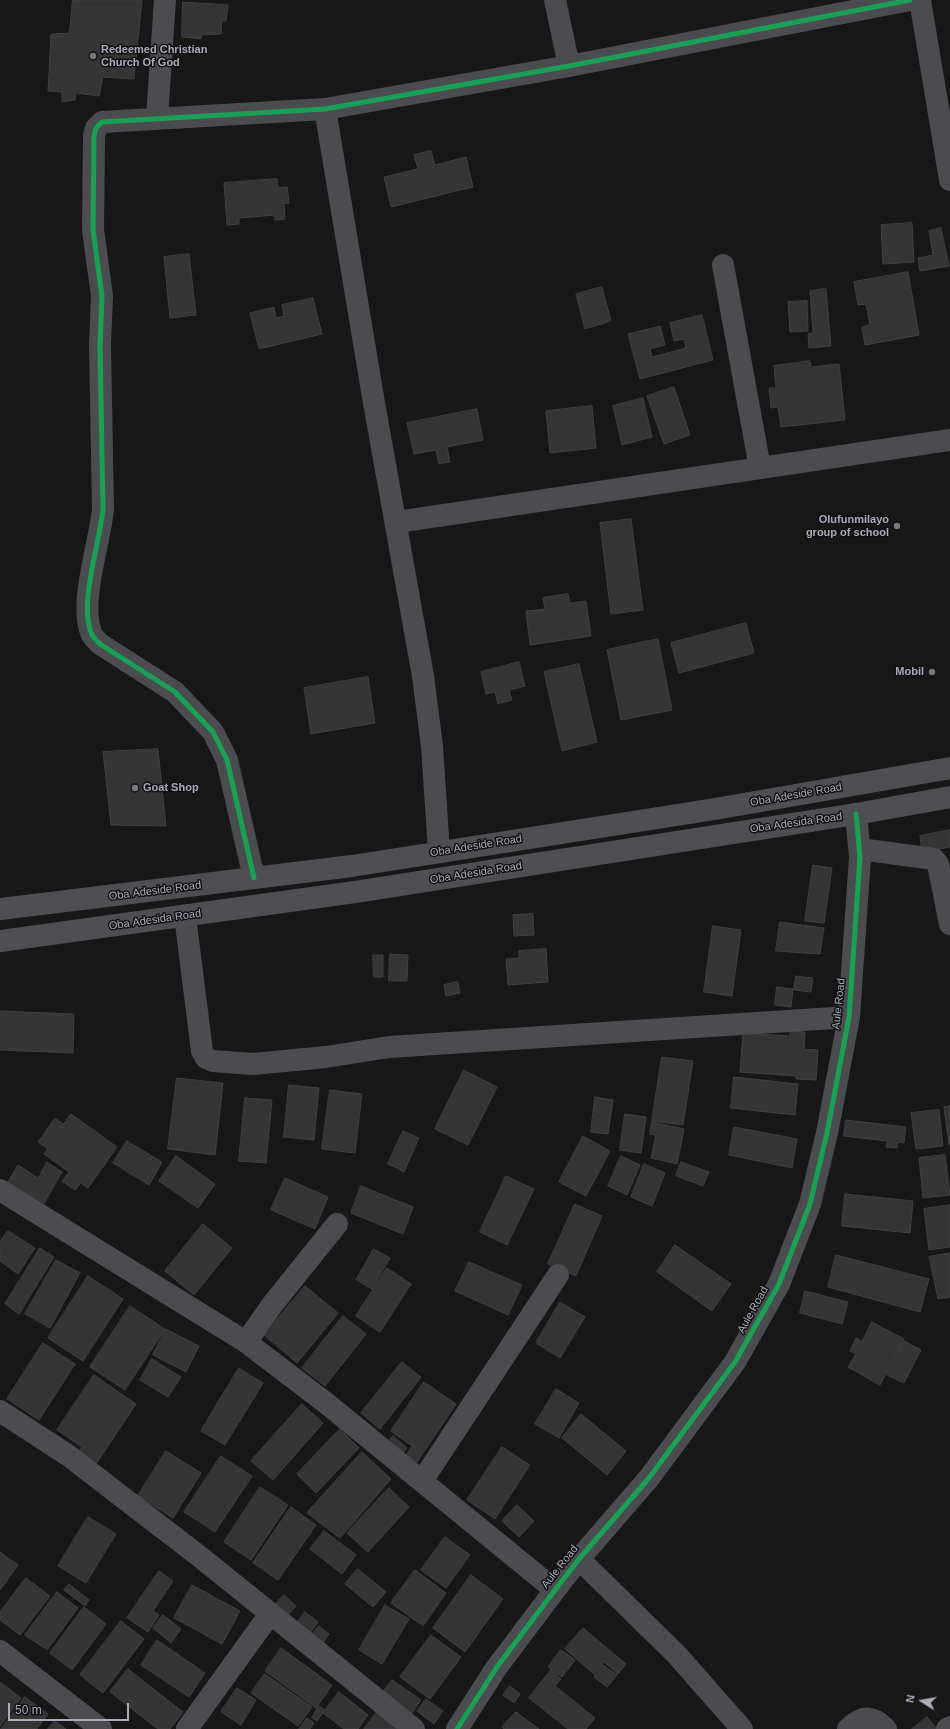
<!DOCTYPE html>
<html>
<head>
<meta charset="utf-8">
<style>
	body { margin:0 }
	#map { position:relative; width:950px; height:1729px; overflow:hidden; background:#171717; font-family:Arial,sans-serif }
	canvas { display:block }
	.north { position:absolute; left:902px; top:1681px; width:40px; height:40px; -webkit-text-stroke:3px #111113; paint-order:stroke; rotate:281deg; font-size:11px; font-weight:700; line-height:16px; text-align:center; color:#a8adb8 }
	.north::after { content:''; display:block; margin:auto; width:14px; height:18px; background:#a8adb8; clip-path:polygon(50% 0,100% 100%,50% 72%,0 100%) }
	.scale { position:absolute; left:8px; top:1703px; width:121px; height:18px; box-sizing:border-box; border:2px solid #a8adb8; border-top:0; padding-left:5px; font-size:12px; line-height:14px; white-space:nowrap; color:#a8adb8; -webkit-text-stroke:3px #111113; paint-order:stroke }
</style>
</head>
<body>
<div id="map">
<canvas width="950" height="1729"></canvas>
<div class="north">N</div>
<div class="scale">50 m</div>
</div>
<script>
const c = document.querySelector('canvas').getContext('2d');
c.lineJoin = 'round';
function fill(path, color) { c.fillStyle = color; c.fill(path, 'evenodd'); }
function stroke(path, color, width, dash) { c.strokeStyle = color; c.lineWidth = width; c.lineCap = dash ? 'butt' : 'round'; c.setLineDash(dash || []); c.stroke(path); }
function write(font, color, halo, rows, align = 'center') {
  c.font = font + ' Arial,sans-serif'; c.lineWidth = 3; c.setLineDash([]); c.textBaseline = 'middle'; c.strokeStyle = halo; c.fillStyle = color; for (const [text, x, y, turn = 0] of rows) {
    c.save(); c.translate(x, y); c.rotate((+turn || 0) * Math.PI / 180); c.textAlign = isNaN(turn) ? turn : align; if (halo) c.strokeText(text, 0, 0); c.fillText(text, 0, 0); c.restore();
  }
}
const building = new Path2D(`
	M 73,0 L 142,0 L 134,79 L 103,77 L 99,96 L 76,93 L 75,100 L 62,102 L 62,92 L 48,91 L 51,34 L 69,33 Z
	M 183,2 L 228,5 L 226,21 L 222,21 L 221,34 L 201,35 L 201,39 L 182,37 Z
	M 431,151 L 435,165 L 466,157 L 473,187 L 391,207 L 384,177 L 418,169 L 414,155 Z
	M 277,179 L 278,188 L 287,187 L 289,203 L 284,204 L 285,219 L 275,220 L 275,215 L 239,218 L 239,224 L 227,225 L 224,183 Z
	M 912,223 L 914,262 L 883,264 L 881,225 Z
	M 941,228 L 949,266 L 920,271 L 918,258 L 933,255 L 929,231 Z
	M 189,254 L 196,315 L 170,318 L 164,257 Z
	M 908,272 L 919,335 L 865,345 L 862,327 L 870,325 L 866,304 L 858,305 L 854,282 Z
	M 602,287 L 611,321 L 585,329 L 576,294 Z
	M 826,289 L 831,346 L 809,348 L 808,334 L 813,333 L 810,291 Z
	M 313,298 L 322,334 L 259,349 L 250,313 L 274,307 L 276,318 L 284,316 L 282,305 Z
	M 807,301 L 808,331 L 790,332 L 788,302 Z
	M 702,315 L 713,360 L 640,379 L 628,334 L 660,326 L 665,345 L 650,349 L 652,357 L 686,348 L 684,339 L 674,341 L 670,323 Z
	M 810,361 L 811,367 L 839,364 L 845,420 L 781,427 L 778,407 L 771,408 L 769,388 L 776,388 L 774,366 Z
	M 674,387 L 690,435 L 664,444 L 647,396 Z
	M 643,398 L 652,437 L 622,445 L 613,406 Z
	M 592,406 L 596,448 L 550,453 L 546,411 Z
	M 477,409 L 483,440 L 447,447 L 450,462 L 439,464 L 436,450 L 414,454 L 407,423 Z
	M 631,519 L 643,610 L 611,614 L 600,523 Z
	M 568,594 L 570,603 L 586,601 L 591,636 L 530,645 L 526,611 L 545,609 L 543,598 Z
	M 746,623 L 754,653 L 679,673 L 671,643 Z
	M 658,639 L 672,710 L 621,720 L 607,650 Z
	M 519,662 L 525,686 L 509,690 L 512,700 L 498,704 L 495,692 L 486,694 L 481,672 Z
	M 579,664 L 597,742 L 562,751 L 544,672 Z
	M 368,677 L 375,723 L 311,734 L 304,688 Z
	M 158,749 L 166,826 L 111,825 L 103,752 Z
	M 950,830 L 950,847 L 922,852 L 920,836 Z
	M 813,865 L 832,868 L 824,923 L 805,921 Z
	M 533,914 L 534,935 L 514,936 L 513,915 Z
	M 780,922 L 824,928 L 820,954 L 776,951 Z
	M 713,926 L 741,930 L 732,996 L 704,992 Z
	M 546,949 L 548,982 L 508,985 L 506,959 L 519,958 L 519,951 Z
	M 390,954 L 408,955 L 407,981 L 389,981 Z
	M 373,955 L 383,955 L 383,977 L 374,977 Z
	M 796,976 L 813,978 L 811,992 L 794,990 Z
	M 458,982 L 460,993 L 446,996 L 444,985 Z
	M 777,987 L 793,989 L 791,1007 L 775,1005 Z
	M 0,1011 L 74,1014 L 73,1053 L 0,1050 Z
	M 790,1031 L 805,1032 L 804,1049 L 818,1050 L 816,1080 L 796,1079 L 796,1076 L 740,1072 L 743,1033 L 790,1036 Z
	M 662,1057 L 693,1061 L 683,1125 L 652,1121 Z
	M 464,1070 L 497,1087 L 468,1145 L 435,1129 Z
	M 734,1077 L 798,1084 L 795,1115 L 731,1108 Z
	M 177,1078 L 223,1083 L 215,1155 L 168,1149 Z
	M 289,1085 L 319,1088 L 314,1140 L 284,1137 Z
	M 330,1090 L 362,1094 L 355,1153 L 322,1149 Z
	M 595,1097 L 613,1100 L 608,1134 L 591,1132 Z
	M 245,1098 L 272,1100 L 266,1163 L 239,1161 Z
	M 950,1106 L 950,1145 L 949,1145 L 944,1107 Z
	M 939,1110 L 943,1146 L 916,1149 L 911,1113 Z
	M 71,1114 L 117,1147 L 88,1188 L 81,1183 L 75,1190 L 62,1181 L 69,1172 L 44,1154 L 48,1149 L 38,1142 L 55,1118 L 63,1124 Z
	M 625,1114 L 646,1117 L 641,1153 L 620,1150 Z
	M 846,1120 L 906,1127 L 904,1143 L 898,1142 L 897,1148 L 886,1147 L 887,1141 L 844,1136 Z
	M 652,1122 L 684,1129 L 677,1164 L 651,1158 L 656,1135 L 650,1134 Z
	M 734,1127 L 797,1139 L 792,1168 L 729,1155 Z
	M 403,1131 L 419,1138 L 404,1172 L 388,1164 Z
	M 583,1136 L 610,1151 L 586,1196 L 559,1182 Z
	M 127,1141 L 162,1162 L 149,1185 L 113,1163 Z
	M 945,1155 L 950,1195 L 923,1198 L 919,1158 Z
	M 176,1156 L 215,1184 L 198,1208 L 159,1181 Z
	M 621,1156 L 640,1165 L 627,1195 L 608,1186 Z
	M 47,1162 L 62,1172 L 42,1207 L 6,1185 L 18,1165 L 38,1178 Z
	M 681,1162 L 709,1172 L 703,1186 L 676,1176 Z
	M 644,1164 L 665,1173 L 652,1206 L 631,1197 Z
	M 506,1176 L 534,1189 L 507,1245 L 480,1232 Z
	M 285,1178 L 328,1197 L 315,1229 L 271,1210 Z
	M 361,1186 L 413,1207 L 403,1234 L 351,1213 Z
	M 845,1194 L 913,1201 L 910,1233 L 842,1226 Z
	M 575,1204 L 602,1216 L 576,1276 L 548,1264 Z
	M 950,1205 L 950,1247 L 929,1250 L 924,1209 Z
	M 203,1224 L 232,1248 L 194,1295 L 165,1271 Z
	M 8,1231 L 35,1248 L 18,1274 L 0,1261 L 0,1242 Z
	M 675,1245 L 731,1284 L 712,1311 L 657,1272 Z
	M 40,1248 L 54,1257 L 19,1314 L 5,1304 Z
	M 374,1249 L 390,1258 L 372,1289 L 356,1280 Z
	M 950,1253 L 950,1297 L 938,1299 L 929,1257 Z
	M 836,1255 L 929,1279 L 920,1312 L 828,1287 Z
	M 56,1260 L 80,1273 L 50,1328 L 25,1314 Z
	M 469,1262 L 522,1285 L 508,1315 L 455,1291 Z
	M 387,1268 L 411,1284 L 380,1332 L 356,1316 Z
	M 88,1276 L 123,1299 L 83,1361 L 48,1338 Z
	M 305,1286 L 338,1313 L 297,1363 L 264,1335 Z
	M 805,1291 L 848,1302 L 842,1324 L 800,1313 Z
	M 560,1302 L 585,1317 L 560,1358 L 536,1343 Z
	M 130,1306 L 165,1329 L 125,1390 L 90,1367 Z
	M 343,1316 L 366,1334 L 325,1386 L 302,1368 Z
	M 872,1322 L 904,1339 L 880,1385 L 848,1367 L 856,1354 L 850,1351 L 856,1338 L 862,1341 Z
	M 166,1329 L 199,1346 L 186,1372 L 153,1355 Z
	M 904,1341 L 921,1350 L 904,1383 L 887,1375 Z
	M 43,1343 L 75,1364 L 39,1420 L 7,1399 Z
	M 152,1359 L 181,1377 L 168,1397 L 140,1380 Z
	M 402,1362 L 421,1377 L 380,1429 L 361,1413 Z
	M 239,1368 L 263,1383 L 225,1445 L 201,1431 Z
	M 94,1375 L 136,1404 L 94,1467 L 77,1455 L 82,1447 L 57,1430 Z
	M 424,1382 L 456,1404 L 415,1465 L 404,1458 L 412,1446 L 391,1431 Z
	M 556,1389 L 579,1403 L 559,1438 L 535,1424 Z
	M 302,1404 L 323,1423 L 273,1480 L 251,1461 Z
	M 581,1414 L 626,1451 L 607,1475 L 562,1438 Z
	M 340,1429 L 359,1448 L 316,1493 L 297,1474 Z
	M 393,1436 L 407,1448 L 400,1457 L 386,1445 Z
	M 502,1447 L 530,1465 L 495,1519 L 467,1500 Z
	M 166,1451 L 201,1473 L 173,1518 L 138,1496 Z
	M 362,1452 L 391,1479 L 340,1538 L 307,1513 Z
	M 221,1456 L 252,1476 L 215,1532 L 184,1512 Z
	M 260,1487 L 288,1505 L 251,1560 L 224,1542 Z
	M 389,1488 L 409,1507 L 368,1552 L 347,1533 Z
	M 517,1505 L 534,1521 L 519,1537 L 502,1521 Z
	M 291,1507 L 316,1525 L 278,1580 L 253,1563 Z
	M 88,1517 L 116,1534 L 86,1583 L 58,1566 Z
	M 324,1531 L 356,1555 L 342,1574 L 310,1549 Z
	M 445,1537 L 470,1555 L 446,1588 L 421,1570 Z
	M 0,1552 L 18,1565 L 0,1590 Z
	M 358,1569 L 386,1592 L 373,1607 L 345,1584 Z
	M 415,1570 L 446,1593 L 423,1626 L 391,1603 Z
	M 159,1571 L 173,1581 L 153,1611 L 159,1615 L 148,1632 L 127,1618 Z
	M 471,1575 L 503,1599 L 465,1652 L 433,1628 Z
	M 26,1578 L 50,1596 L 20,1635 L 0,1620 L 0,1612 Z
	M 69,1584 L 89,1600 L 85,1606 L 64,1590 Z
	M 192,1585 L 240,1611 L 222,1644 L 174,1618 Z
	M 57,1592 L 78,1608 L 47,1650 L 25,1635 Z
	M 284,1595 L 296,1606 L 289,1614 L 276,1603 Z
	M 385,1605 L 409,1619 L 382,1664 L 359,1650 Z
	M 84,1607 L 106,1624 L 72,1670 L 50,1653 Z
	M 305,1612 L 318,1622 L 309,1634 L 296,1624 Z
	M 163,1615 L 181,1629 L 171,1643 L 153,1628 Z
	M 121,1621 L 144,1639 L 103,1693 L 80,1675 Z
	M 319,1626 L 329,1634 L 322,1644 L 311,1636 Z
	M 583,1628 L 626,1664 L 618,1674 L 604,1662 L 594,1674 L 565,1649 Z
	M 431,1635 L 461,1657 L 430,1699 L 400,1677 Z
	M 157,1640 L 205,1673 L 189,1697 L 141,1665 Z
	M 281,1648 L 332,1685 L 316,1708 L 265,1671 Z
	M 561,1650 L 575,1660 L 562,1677 L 548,1667 Z
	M 603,1665 L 617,1675 L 607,1687 L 594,1677 Z
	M 128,1669 L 183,1712 L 170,1729 L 158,1729 L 110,1692 Z
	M 551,1670 L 561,1679 L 555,1686 L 595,1718 L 586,1729 L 568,1729 L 529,1698 Z
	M 265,1674 L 312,1707 L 298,1726 L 251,1693 Z
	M 392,1680 L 421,1700 L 412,1713 L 383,1692 Z
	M 0,1682 L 21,1698 L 0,1726 Z
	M 510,1686 L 520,1694 L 514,1703 L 503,1695 Z
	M 237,1688 L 256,1700 L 241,1725 L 221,1712 Z
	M 339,1692 L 368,1715 L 358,1729 L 344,1729 L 323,1713 Z
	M 25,1697 L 48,1714 L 37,1729 L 1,1729 Z
	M 426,1699 L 443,1711 L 434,1724 L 417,1711 Z
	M 319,1706 L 325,1710 L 317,1721 L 312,1718 Z
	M 377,1712 L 399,1729 L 364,1729 Z
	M 516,1712 L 539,1729 L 504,1729 L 502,1727 Z
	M 927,1717 L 937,1729 L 912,1729 Z
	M 307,1718 L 314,1723 L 310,1729 L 299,1729 Z
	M 55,1721 L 66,1729 L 48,1729 Z`);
fill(building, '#353536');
stroke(building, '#3f4043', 1);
stroke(new Path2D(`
	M 555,0 L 569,66
	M 920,0 L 950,180
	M 325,109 L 374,403 L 423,676 L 432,746 L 439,852
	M 157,118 L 165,0
	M 723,265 L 760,468
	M 397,522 L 950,440
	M 860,849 L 934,859 L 938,864 L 950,924
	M 254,878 L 227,760 L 213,732 L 175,692 L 100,644 C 97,641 94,638 92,635 C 78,604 100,543 103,509 L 100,345 L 102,296 L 93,230 L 94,136 L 96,128 L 102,122 L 325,109 L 569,66 L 910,0
	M 185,916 L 202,1051 L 206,1058 L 213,1061 L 253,1064 L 326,1057 L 389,1047 L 849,1017
	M 0,1190 L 246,1342 L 326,1403 L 555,1590
	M 246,1342 L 272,1305 L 337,1224
	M 0,1411 L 69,1456 L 199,1556 L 414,1729
	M 422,1481 L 558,1275
	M 579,1559 L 677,1655 L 742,1729
	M 0,1651 L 101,1729
	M 187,1729 L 270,1614
	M 457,1729 L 497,1667 L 555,1590 L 579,1559 L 649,1478 L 735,1362 L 779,1284 L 810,1204 L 827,1133 L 849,1017 L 860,857 L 856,814
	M 848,1729 C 862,1715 873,1715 886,1729
	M 947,1729 L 950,1727`), '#4b4c50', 22);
stroke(new Path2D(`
	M 0,909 L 352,866 L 715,809 L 950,768
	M 0,941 L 355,892 L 856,814 L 950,797`), '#4d4f52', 22);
stroke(new Path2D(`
	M 254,878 L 227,760 L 213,732 L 175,692 L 100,644 C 97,641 94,638 92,635 C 78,604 100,543 103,509 L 100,345 L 102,296 L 93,230 L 94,136 L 96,128 L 102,122 L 325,109 L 569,66 L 910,0
	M 457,1729 L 497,1667 L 555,1590 L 579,1559 L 649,1478 L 735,1362 L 779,1284 L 810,1204 L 827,1133 L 849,1017 L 860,857 L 856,814`), '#1a9f57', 5);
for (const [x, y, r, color] of [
	[93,56,4,"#757880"],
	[897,526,4,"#757880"],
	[932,672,4,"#757880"],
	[135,788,4,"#757880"]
]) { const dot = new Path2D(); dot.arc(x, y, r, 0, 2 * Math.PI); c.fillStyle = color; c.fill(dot); stroke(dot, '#111113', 1.5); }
write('bold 11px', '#a8adb8', '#111113', [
	["Redeemed Christian",101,50],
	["Church Of God",101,63],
	["Olufunmilayo",889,520,"right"],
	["group of school",889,533,"right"],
	["Mobil",924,672,"right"],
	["Goat Shop",143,788]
], 'left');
write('11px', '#a8adb8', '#111113', [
	["Oba Adeside Road",796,795,-10],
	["Oba Adesida Road",796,823,-8],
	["Oba Adeside Road",476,846,-9],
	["Oba Adesida Road",476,873,-9],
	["Oba Adeside Road",155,891,-7],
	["Oba Adesida Road",155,920,-8],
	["Aule Road",839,1004,-84],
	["Aule Road",753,1310,-61],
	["Aule Road",560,1567,-52]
]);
</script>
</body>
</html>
